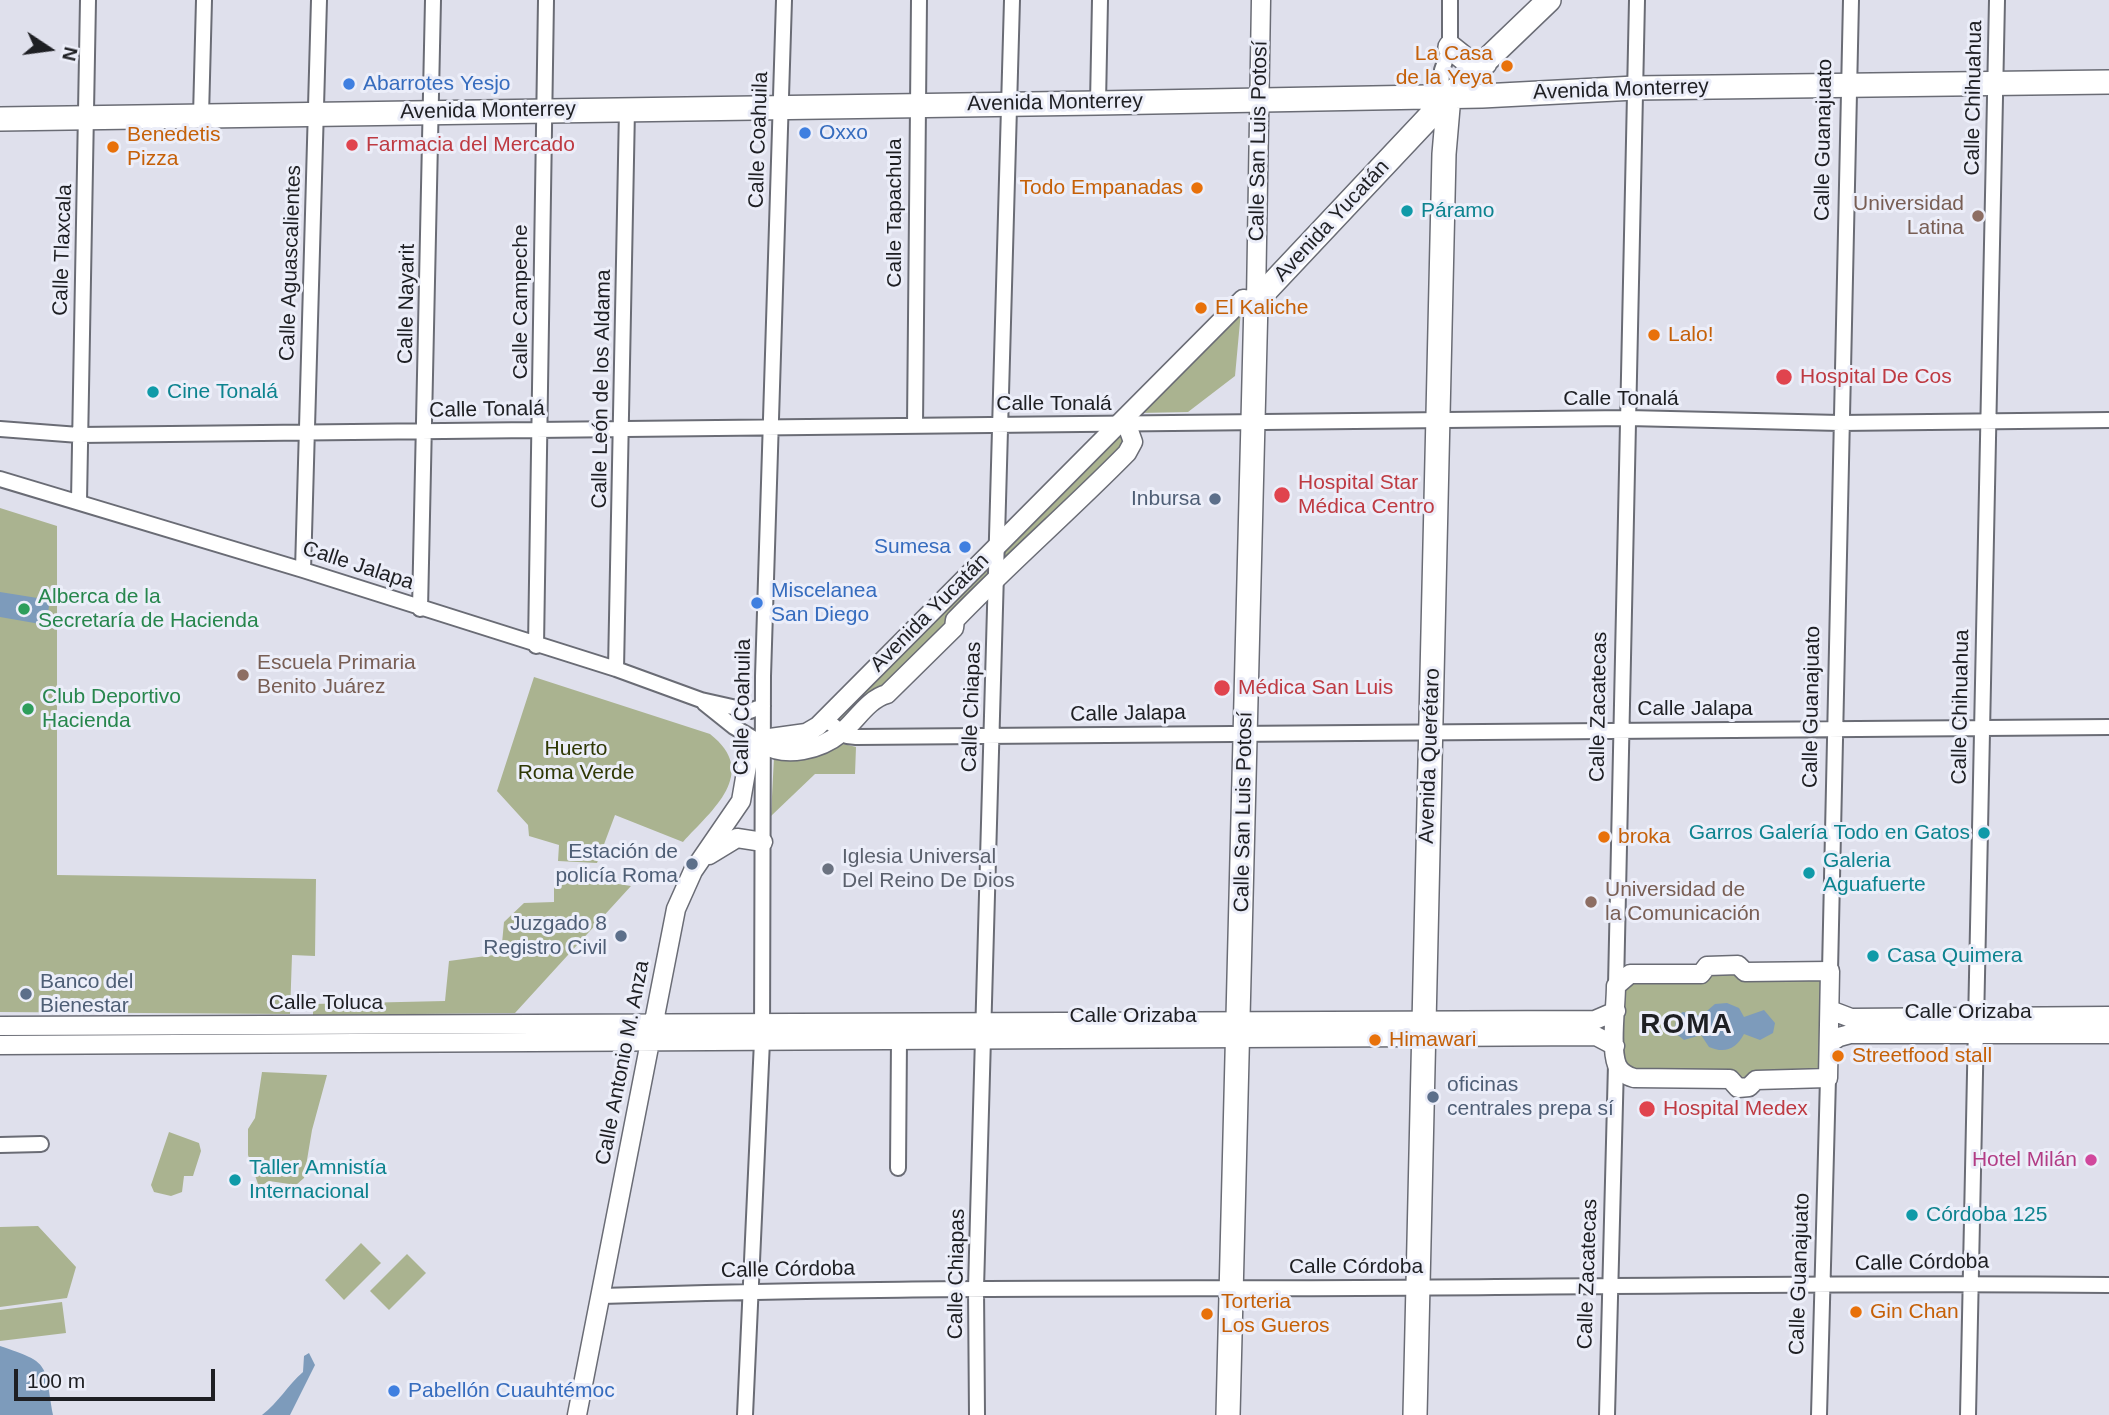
<!DOCTYPE html>
<html>
<head>
<meta charset="utf-8">
<style>
	body { margin:0 }
	#map { position:relative; width:2109px; height:1415px; overflow:hidden; background:#dfe0ec; font-family:Helvetica,sans-serif }
	canvas { display:block }
	.north { position:absolute; left:14px; top:14px; width:70px; height:70px; -webkit-text-stroke:5px #eceef9; paint-order:stroke; rotate:103deg; font-size:19px; font-weight:700; line-height:28px; text-align:center; color:#1e1f23 }
	.north::after { content:''; display:block; margin:auto; width:24px; height:32px; background:#1e1f23; clip-path:polygon(50% 0,100% 100%,50% 72%,0 100%) }
	.scale { position:absolute; left:14px; top:1369px; width:201px; height:32px; box-sizing:border-box; border:4px solid #1e1f23; border-top:0; padding-left:9px; font-size:21px; line-height:24px; white-space:nowrap; color:#1e1f23; -webkit-text-stroke:5px #eceef9; paint-order:stroke }
</style>
</head>
<body>
<div id="map">
<canvas width="2109" height="1415"></canvas>
<div class="north">N</div>
<div class="scale">100 m</div>
</div>
<script>
const c = document.querySelector('canvas').getContext('2d');
c.lineJoin = 'round';
function fill(path, color) { c.fillStyle = color; c.fill(path, 'evenodd'); }
function stroke(path, color, width, dash) { c.strokeStyle = color; c.lineWidth = width; c.lineCap = dash ? 'butt' : 'round'; c.setLineDash(dash || []); c.stroke(path); }
function write(font, color, halo, rows, align = 'center') {
  c.font = font + ' Helvetica,sans-serif'; c.lineWidth = 6; c.setLineDash([]); c.textBaseline = 'middle'; c.strokeStyle = halo; c.fillStyle = color; for (const [text, x, y, turn = 0] of rows) {
    c.save(); c.translate(x, y); c.rotate((+turn || 0) * Math.PI / 180); c.textAlign = isNaN(turn) ? turn : align; if (halo) c.strokeText(text, 0, 0); c.fillText(text, 0, 0); c.restore();
  }
}
fill(new Path2D(`
	M 1241,311 L 1235,376 L 1188,412 L 1138,413 Z
	M 1122,430 L 1131,443 L 1002,567 L 1002,549 Z
	M 0,508 L 57,526 L 57,875 L 316,879 L 315,956 L 292,955 L 290,1014 L 0,1012 Z
	M 994,561 L 995,575 L 845,725 L 837,720 Z
	M 534,677 L 710,734 C 760,773 712,810 683,842 L 615,815 L 597,863 L 558,861 L 559,845 L 529,836 L 528,825 L 497,791 Z
	M 844,744 L 856,747 L 855,774 L 815,774 L 771,816 L 774,757 L 799,756 Z
	M 554,874 L 631,886 L 515,1013 L 313,1015 L 313,1004 L 445,1001 L 449,961 L 501,954 L 504,922 L 524,903 L 554,902 Z
	M 1830,971 L 1828,1078 L 1634,1078 L 1615,1046 L 1624,977 Z
	M 262,1072 L 327,1075 L 312,1130 L 304,1178 L 296,1185 L 269,1181 L 259,1187 L 248,1155 L 248,1129 L 255,1118 Z
	M 169,1132 L 199,1143 L 201,1151 L 193,1176 L 184,1176 L 182,1192 L 171,1196 L 154,1192 L 151,1185 Z
	M 38,1226 L 76,1267 L 67,1298 L 0,1307 L 0,1227 Z
	M 361,1243 L 381,1263 L 344,1300 L 325,1280 Z
	M 407,1254 L 426,1273 L 389,1310 L 370,1291 Z
	M 62,1302 L 66,1333 L 0,1341 L 0,1310 Z`), '#aab390');
fill(new Path2D(`
	M 0,592 L 50,600 L 46,625 L 0,617 Z
	M 1727,1003 L 1739,1008 L 1744,1017 L 1764,1010 L 1775,1023 L 1773,1033 L 1760,1040 L 1744,1034 C 1736,1049 1725,1054 1709,1047 L 1701,1035 L 1684,1040 L 1674,1032 L 1677,1015 L 1683,1012 L 1701,1016 L 1715,1004 Z
	M 0,1346 C 51,1363 44,1363 53,1415 L 0,1415 Z
	M 309,1353 L 315,1365 L 290,1415 L 262,1415 C 279,1402 287,1386 303,1372 L 304,1356 Z`), '#7d9bbb');
const minor = new Path2D(`
	M 1441,97 L 1442,70 L 1450,47 L 1450,0
	M 1098,103 L 1100,0
	M 201,116 L 204,0
	M 915,425 L 919,0
	M 0,429 L 79,435 L 1628,418 L 1840,423 L 2109,420
	M 0,479 L 303,570 L 616,669 L 701,700 L 750,711 L 763,706
	M 79,501 L 88,0
	M 303,570 L 319,0
	M 420,609 L 433,0
	M 536,646 L 546,0
	M 616,669 L 627,109
	M 704,703 L 734,727 L 763,744
	M 825,719 L 847,736 L 856,737 L 2109,727
	M 1830,971 L 1851,0
	M 1616,986 L 1637,0
	M 0,1145 L 41,1144
	M 898,1168 L 899,1040
	M 602,1296 C 855,1287 1107,1289 1359,1288 C 1609,1287 1859,1282 2109,1285
	M 745,1415 L 762,1041 L 763,676 L 784,0
	M 977,1415 L 976,1288 L 1012,0
	M 1607,1415 L 1616,1064
	M 1819,1415 L 1828,1078
	M 1968,1415 L 1997,0`);
const tertiary = new Path2D(`
	M 763,744 C 786,758 820,750 841,733 C 856,721 868,699 887,694 L 954,628 L 955,620 C 1011,562 1071,510 1127,453 L 1133,442 L 1127,425
	M 709,855 L 737,838 L 763,842
	M 1738,965 L 1745,972 L 1830,971 L 1828,1078 L 1756,1080 L 1749,1087 L 1738,1088 L 1730,1079 L 1634,1078 C 1627,1076 1620,1072 1617,1065 C 1610,1047 1616,1006 1616,986 L 1630,974 L 1701,974 L 1707,966 Z
	M 1830,1010 L 1851,1018 L 2109,1016
	M 0,1026 L 1595,1020 L 1616,1011
	M 1830,1043 L 1839,1037 L 1850,1034 L 2109,1034
	M 0,1045 L 1596,1036 L 1615,1046
	M 577,1415 L 676,909 L 693,871 L 741,801 L 750,749 L 770,738 L 806,733 L 818,726 L 1243,299 L 1256,301 L 1261,0`);
const primary = new Path2D(`
	M 1450,47 L 1465,59 L 1485,63
	M 0,119 L 1098,103 L 1482,96 L 1635,88 L 2109,82
	M 1228,1415 L 1256,301 L 1449,96 L 1549,0
	M 1415,1415 L 1444,154 L 1449,96`);
stroke(minor, '#6a6c75', 18);
stroke(tertiary, '#6a6c75', 21);
stroke(primary, '#6a6c75', 26);
stroke(minor, '#fff', 14);
stroke(tertiary, '#fff', 18);
stroke(primary, '#fff', 23);
for (const [x, y, r, color] of [
	[1507,66,7,"#e8710a"],
	[349,84,7,"#3f7fe0"],
	[805,133,7,"#3f7fe0"],
	[352,145,7,"#e0444e"],
	[113,147,7,"#e8710a"],
	[1197,188,7,"#e8710a"],
	[1407,211,7,"#0f9aa8"],
	[1978,216,7,"#8d6e63"],
	[1201,308,7,"#e8710a"],
	[1654,335,7,"#e8710a"],
	[1784,377,9,"#e0444e"],
	[153,392,7,"#0f9aa8"],
	[1282,495,9,"#e0444e"],
	[1215,499,7,"#5c6f8a"],
	[965,547,7,"#3f7fe0"],
	[757,603,7,"#3f7fe0"],
	[24,609,7,"#2e9e5b"],
	[243,675,7,"#8d6e63"],
	[1222,688,9,"#e0444e"],
	[28,709,7,"#2e9e5b"],
	[1984,833,7,"#0f9aa8"],
	[1604,837,7,"#e8710a"],
	[692,864,7,"#5c6f8a"],
	[828,869,7,"#6b7280"],
	[1809,873,7,"#0f9aa8"],
	[1591,902,7,"#8d6e63"],
	[621,936,7,"#5c6f8a"],
	[1873,956,7,"#0f9aa8"],
	[26,994,7,"#5c6f8a"],
	[1375,1040,7,"#e8710a"],
	[1838,1056,7,"#e8710a"],
	[1433,1097,7,"#5c6f8a"],
	[1647,1109,9,"#e0444e"],
	[2091,1160,7,"#d1479c"],
	[235,1180,7,"#0f9aa8"],
	[1912,1215,7,"#0f9aa8"],
	[1856,1312,7,"#e8710a"],
	[1207,1314,7,"#e8710a"],
	[394,1391,7,"#3f7fe0"]
]) { const dot = new Path2D(); dot.arc(x, y, r, 0, 2 * Math.PI); c.fillStyle = color; c.fill(dot); stroke(dot, '#eceef9', 2.5); }
write('21px', '#c56008', '#eceef9', [
	["La Casa",1493,54,"right"],
	["de la Yeya",1493,78,"right"],
	["Benedetis",127,135],
	["Pizza",127,159],
	["Todo Empanadas",1183,188,"right"],
	["El Kaliche",1215,308],
	["Lalo!",1668,335],
	["broka",1618,837],
	["Himawari",1389,1040],
	["Streetfood stall",1852,1056],
	["Torteria",1221,1302],
	["Los Gueros",1221,1326],
	["Gin Chan",1870,1312]
], 'left');
write('21px', '#366cbe', '#eceef9', [
	["Abarrotes Yesjo",363,84],
	["Oxxo",819,133],
	["Sumesa",951,547,"right"],
	["Miscelanea",771,591],
	["San Diego",771,615],
	["Pabellón Cuauhtémoc",408,1391]
], 'left');
write('21px', '#1e1f23', '#eceef9', [
	["Avenida Monterrey",1621,90,-2],
	["Calle Chihuahua",1974,98,-89],
	["Avenida Monterrey",1055,103,-1],
	["Avenida Monterrey",488,111,-1],
	["Calle Coahuila",759,140,-88],
	["Calle Guanajuato",1824,140,-89],
	["Calle San Luis Potosí",1259,141,-89],
	["Calle Tapachula",895,213,-90],
	["Avenida Yucatán",1332,221,-47],
	["Calle Tlaxcala",63,250,-88],
	["Calle Aguascalientes",291,263,-88],
	["Calle Campeche",521,302,-90],
	["Calle Nayarit",407,304,-89],
	["Calle León de los Aldama",602,389,-89],
	["Calle Tonalá",1621,399],
	["Calle Tonalá",1054,404],
	["Calle Tonalá",487,410,-1],
	["Calle Jalapa",358,566,18],
	["Avenida Yucatán",930,613,-45],
	["Calle Coahuila",743,707,-89],
	["Calle Chiapas",972,707,-88],
	["Calle Zacatecas",1599,707,-89],
	["Calle Guanajuato",1812,707,-89],
	["Calle Chihuahua",1961,707,-89],
	["Calle Jalapa",1695,709],
	["Calle Jalapa",1128,714,-1],
	["Avenida Querétaro",1430,756,-88],
	["Calle San Luis Potosí",1244,812,-89],
	["Calle Toluca",326,1003],
	["Calle Orizaba",1968,1012],
	["Calle Orizaba",1133,1016],
	["Calle Antonio M. Anza",623,1063,-79],
	["Calle Córdoba",1922,1263,-1],
	["Calle Córdoba",1356,1267],
	["Calle Córdoba",788,1270,-1],
	["Calle Chiapas",957,1274,-89],
	["Calle Zacatecas",1588,1274,-88],
	["Calle Guanajuato",1800,1274,-88]
]);
write('21px', '#be3a42', '#eceef9', [
	["Farmacia del Mercado",366,145],
	["Hospital De Cos",1800,377],
	["Hospital Star",1298,483],
	["Médica Centro",1298,507],
	["Médica San Luis",1238,688],
	["Hospital Medex",1663,1109]
], 'left');
write('21px', '#785e54', '#eceef9', [
	["Universidad",1964,204,"right"],
	["Latina",1964,228,"right"],
	["Escuela Primaria",257,663],
	["Benito Juárez",257,687],
	["Universidad de",1605,890],
	["la Comunicación",1605,914]
], 'left');
write('21px', '#0d838f', '#eceef9', [
	["Páramo",1421,211],
	["Cine Tonalá",167,392],
	["Garros Galería Todo en Gatos",1970,833,"right"],
	["Galeria",1823,861],
	["Aguafuerte",1823,885],
	["Casa Quimera",1887,956],
	["Taller Amnistía",249,1168],
	["Internacional",249,1192],
	["Córdoba 125",1926,1215]
], 'left');
write('21px', '#4e5e75', '#eceef9', [
	["Inbursa",1201,499],
	["Estación de",678,852],
	["policía Roma",678,876],
	["Juzgado 8",607,924],
	["Registro Civil",607,948],
	["Banco del",40,982,"left"],
	["Bienestar",40,1006,"left"],
	["oficinas",1447,1085,"left"],
	["centrales prepa sí",1447,1109,"left"]
], 'right');
write('21px', '#27864d', '#eceef9', [
	["Alberca de la",38,597],
	["Secretaría de Hacienda",38,621],
	["Club Deportivo",42,697],
	["Hacienda",42,721]
], 'left');
write('21px', '#2f3805', '#eceef9', [
	["Huerto",576,749],
	["Roma Verde",576,773]
]);
write('21px', '#5b616d', '#eceef9', [
	["Iglesia Universal",842,857],
	["Del Reino De Dios",842,881]
], 'left');
write('21px', '#b23c85', '#eceef9', [
	["Hotel Milán",2077,1160]
], 'right');
c.letterSpacing = '2px';
write('bold 28px', '#1e1f23', '#eceef9', [
	["ROMA",1687,1025]
]);
c.letterSpacing = '0px';
</script>
</body>
</html>
